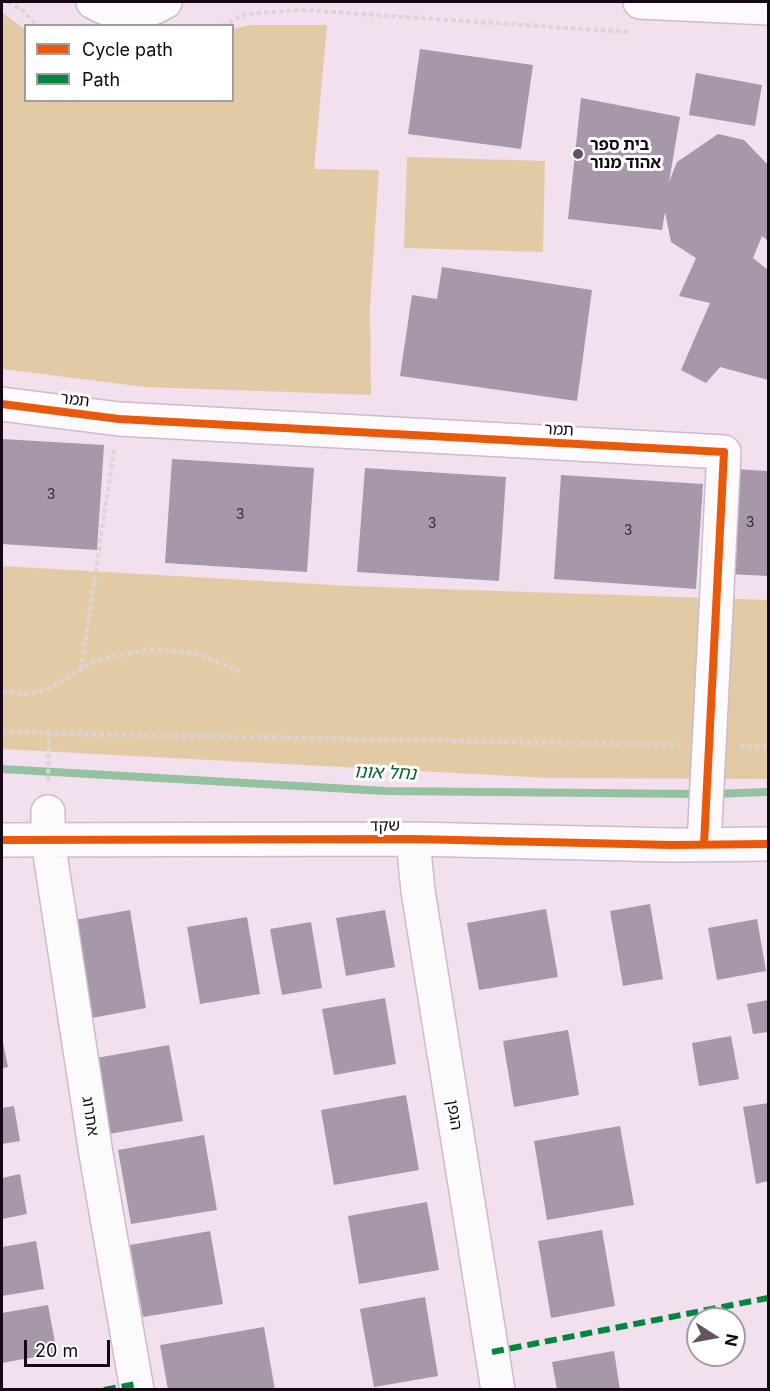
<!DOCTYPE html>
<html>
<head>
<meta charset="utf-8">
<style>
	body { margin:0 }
	#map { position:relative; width:770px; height:1391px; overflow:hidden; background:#f2e0ef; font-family:Inter,sans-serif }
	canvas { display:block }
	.frame { position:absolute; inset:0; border:3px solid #170615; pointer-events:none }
	.legend { position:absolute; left:24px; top:24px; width:210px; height:78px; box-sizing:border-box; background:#fff; border:2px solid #a29ba1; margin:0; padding:8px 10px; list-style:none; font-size:18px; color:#170615 }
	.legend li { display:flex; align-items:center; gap:12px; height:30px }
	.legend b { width:30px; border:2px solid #a29ba1 }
	.north { position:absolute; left:686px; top:1307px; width:60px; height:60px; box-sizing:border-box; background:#fff; border:2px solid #a29ba1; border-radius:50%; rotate:101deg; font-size:16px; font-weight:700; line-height:24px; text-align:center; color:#170615 }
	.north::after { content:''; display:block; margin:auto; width:21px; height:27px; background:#645261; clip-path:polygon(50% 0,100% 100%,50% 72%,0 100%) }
	.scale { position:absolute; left:24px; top:1340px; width:86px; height:27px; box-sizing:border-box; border:3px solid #170615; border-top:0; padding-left:8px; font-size:18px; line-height:21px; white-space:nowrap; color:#170615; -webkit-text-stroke:4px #fff; paint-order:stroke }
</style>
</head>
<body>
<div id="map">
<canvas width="770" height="1391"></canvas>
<div class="frame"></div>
<ul class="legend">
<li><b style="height:8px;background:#e8590c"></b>Cycle path</li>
<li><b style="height:8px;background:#00873e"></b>Path</li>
</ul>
<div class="north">N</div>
<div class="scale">20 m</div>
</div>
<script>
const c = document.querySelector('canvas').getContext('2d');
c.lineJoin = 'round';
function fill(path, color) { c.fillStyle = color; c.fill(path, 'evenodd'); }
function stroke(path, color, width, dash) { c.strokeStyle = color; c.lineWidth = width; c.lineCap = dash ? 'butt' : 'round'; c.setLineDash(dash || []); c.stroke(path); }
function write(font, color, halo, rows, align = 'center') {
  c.font = font + ' Inter,"Noto Sans Hebrew",sans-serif'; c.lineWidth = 6; c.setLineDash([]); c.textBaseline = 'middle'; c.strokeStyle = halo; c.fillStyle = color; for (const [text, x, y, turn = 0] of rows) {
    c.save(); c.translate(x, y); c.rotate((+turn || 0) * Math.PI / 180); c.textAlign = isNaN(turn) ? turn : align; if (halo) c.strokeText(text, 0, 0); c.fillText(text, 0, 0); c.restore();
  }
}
fill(new Path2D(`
	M 2,12 L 25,30 L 26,100 L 232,100 L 233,29 L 251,25 L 327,25 L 314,169 L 379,170 L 370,307 L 371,395 L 145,387 L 2,369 Z
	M 407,157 L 545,161 L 543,252 L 404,248 Z
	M 2,566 L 350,586 L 768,600 L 768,779 L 549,778 L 2,749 Z`), '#e2cba4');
stroke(new Path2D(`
	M 2,769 L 385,791 L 699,794
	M 712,794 L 768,792`), '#94c1a0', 8);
fill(new Path2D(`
	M 420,49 L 533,65 L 521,149 L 408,134 Z
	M 696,73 L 762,85 L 755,126 L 689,115 Z
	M 581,98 L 680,117 L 669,182 L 677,162 L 718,134 L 744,140 L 768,165 L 768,241 L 762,236 L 753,258 L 768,270 L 768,380 L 720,367 L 706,383 L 681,370 L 710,303 L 679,296 L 696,258 L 671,242 L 665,212 L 662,230 L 568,219 Z
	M 442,267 L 592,290 L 577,401 L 400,376 L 412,295 L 437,299 Z
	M 2,439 L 104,445 L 97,550 L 2,544 Z
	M 172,459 L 314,468 L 307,572 L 165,563 Z
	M 365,468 L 506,477 L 499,581 L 357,572 Z
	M 735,469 L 768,471 L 768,576 L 728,574 Z
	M 561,475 L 703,484 L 696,589 L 554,579 Z
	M 650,904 L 663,979 L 623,986 L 610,911 Z
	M 546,909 L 558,977 L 479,990 L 467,923 Z
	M 130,910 L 146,1008 L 86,1019 L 69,921 Z
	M 385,910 L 395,967 L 346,976 L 336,918 Z
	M 247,917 L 260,994 L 200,1004 L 187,927 Z
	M 757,919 L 766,971 L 717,980 L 708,928 Z
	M 311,922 L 322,988 L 282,995 L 270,929 Z
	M 385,998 L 396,1064 L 334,1075 L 322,1009 Z
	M 768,1000 L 768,1032 L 753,1034 L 747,1004 Z
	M 568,1030 L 579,1095 L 514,1107 L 503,1041 Z
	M 731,1036 L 739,1079 L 699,1086 L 692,1043 Z
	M 2,1038 L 8,1067 L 2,1068 Z
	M 169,1045 L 183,1121 L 98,1136 L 85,1060 Z
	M 406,1095 L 419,1170 L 334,1185 L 321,1110 Z
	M 768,1103 L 768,1181 L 756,1184 L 743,1107 Z
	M 14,1106 L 20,1141 L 2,1144 L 2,1108 Z
	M 620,1126 L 634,1205 L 547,1220 L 534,1141 Z
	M 204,1135 L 217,1210 L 131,1224 L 118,1150 Z
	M 20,1174 L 27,1214 L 2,1219 L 2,1178 Z
	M 427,1202 L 439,1270 L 359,1284 L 348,1216 Z
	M 602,1230 L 615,1306 L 551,1318 L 538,1241 Z
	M 210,1231 L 223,1304 L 143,1317 L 130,1245 Z
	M 36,1241 L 44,1289 L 2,1296 L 2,1247 Z
	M 425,1297 L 438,1376 L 374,1387 L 360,1309 Z
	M 48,1305 L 57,1353 L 2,1363 L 2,1313 Z
	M 264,1327 L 275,1390 L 168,1390 L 160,1345 Z
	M 614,1351 L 620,1390 L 557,1390 L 552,1362 Z`), '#a698a9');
const minor = new Path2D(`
	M 2,404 L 119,419 L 724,452 L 704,844
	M 48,812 L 48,841 L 96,1154 L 137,1390
	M 413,839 L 418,891 L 498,1390
	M 2,840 L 413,839 L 671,845 L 768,844`);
const tertiary = new Path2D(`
	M 93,2 C 116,16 142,16 165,2
	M 640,2 L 768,8`);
stroke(minor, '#ccbbca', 36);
stroke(tertiary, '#ccbbca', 36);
stroke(new Path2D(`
	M 8,2 L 23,11 L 38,26
	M 222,26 L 246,14 L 301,10 L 628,32
	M 81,669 L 114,450
	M 2,692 L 28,694 L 46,690 L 96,660 L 153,649 L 198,654 L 239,671
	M 2,731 L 72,734 L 679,745
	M 740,746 L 768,747
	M 48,781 L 49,734`), '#dad4d9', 4, [4.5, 3]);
stroke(minor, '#fdfafd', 33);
stroke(tertiary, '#fdfafd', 33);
stroke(new Path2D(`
	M 492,1352 L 768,1298
	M 104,1390 L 136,1384`), '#00873e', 6, [12, 6]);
stroke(new Path2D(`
	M 2,404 L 119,419 L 724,452 L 704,844
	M 2,840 L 413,839 L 671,845 L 768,844`), '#e8590c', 8);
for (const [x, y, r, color] of [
	[578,154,6,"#645261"]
]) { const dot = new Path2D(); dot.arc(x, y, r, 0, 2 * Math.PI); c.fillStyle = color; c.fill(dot); stroke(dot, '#fff', 2); }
write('14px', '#3b2a3a', null, [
	["3",51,495],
	["3",240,515],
	["3",750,523],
	["3",432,524],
	["3",628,531]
]);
write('bold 16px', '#170615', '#fff', [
	["בית ספר",590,145],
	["אהוד מנור",590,163]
], 'left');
write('16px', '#170615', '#fff', [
	["תמר",75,400,7],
	["תמר",559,430,3],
	["שקד",385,826,-1],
	["הגפן",454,1115,81],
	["אתרוג",90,1116,81]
]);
write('italic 18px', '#055d2b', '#fff', [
	["נחל אונו",385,773,2]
]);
</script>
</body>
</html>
